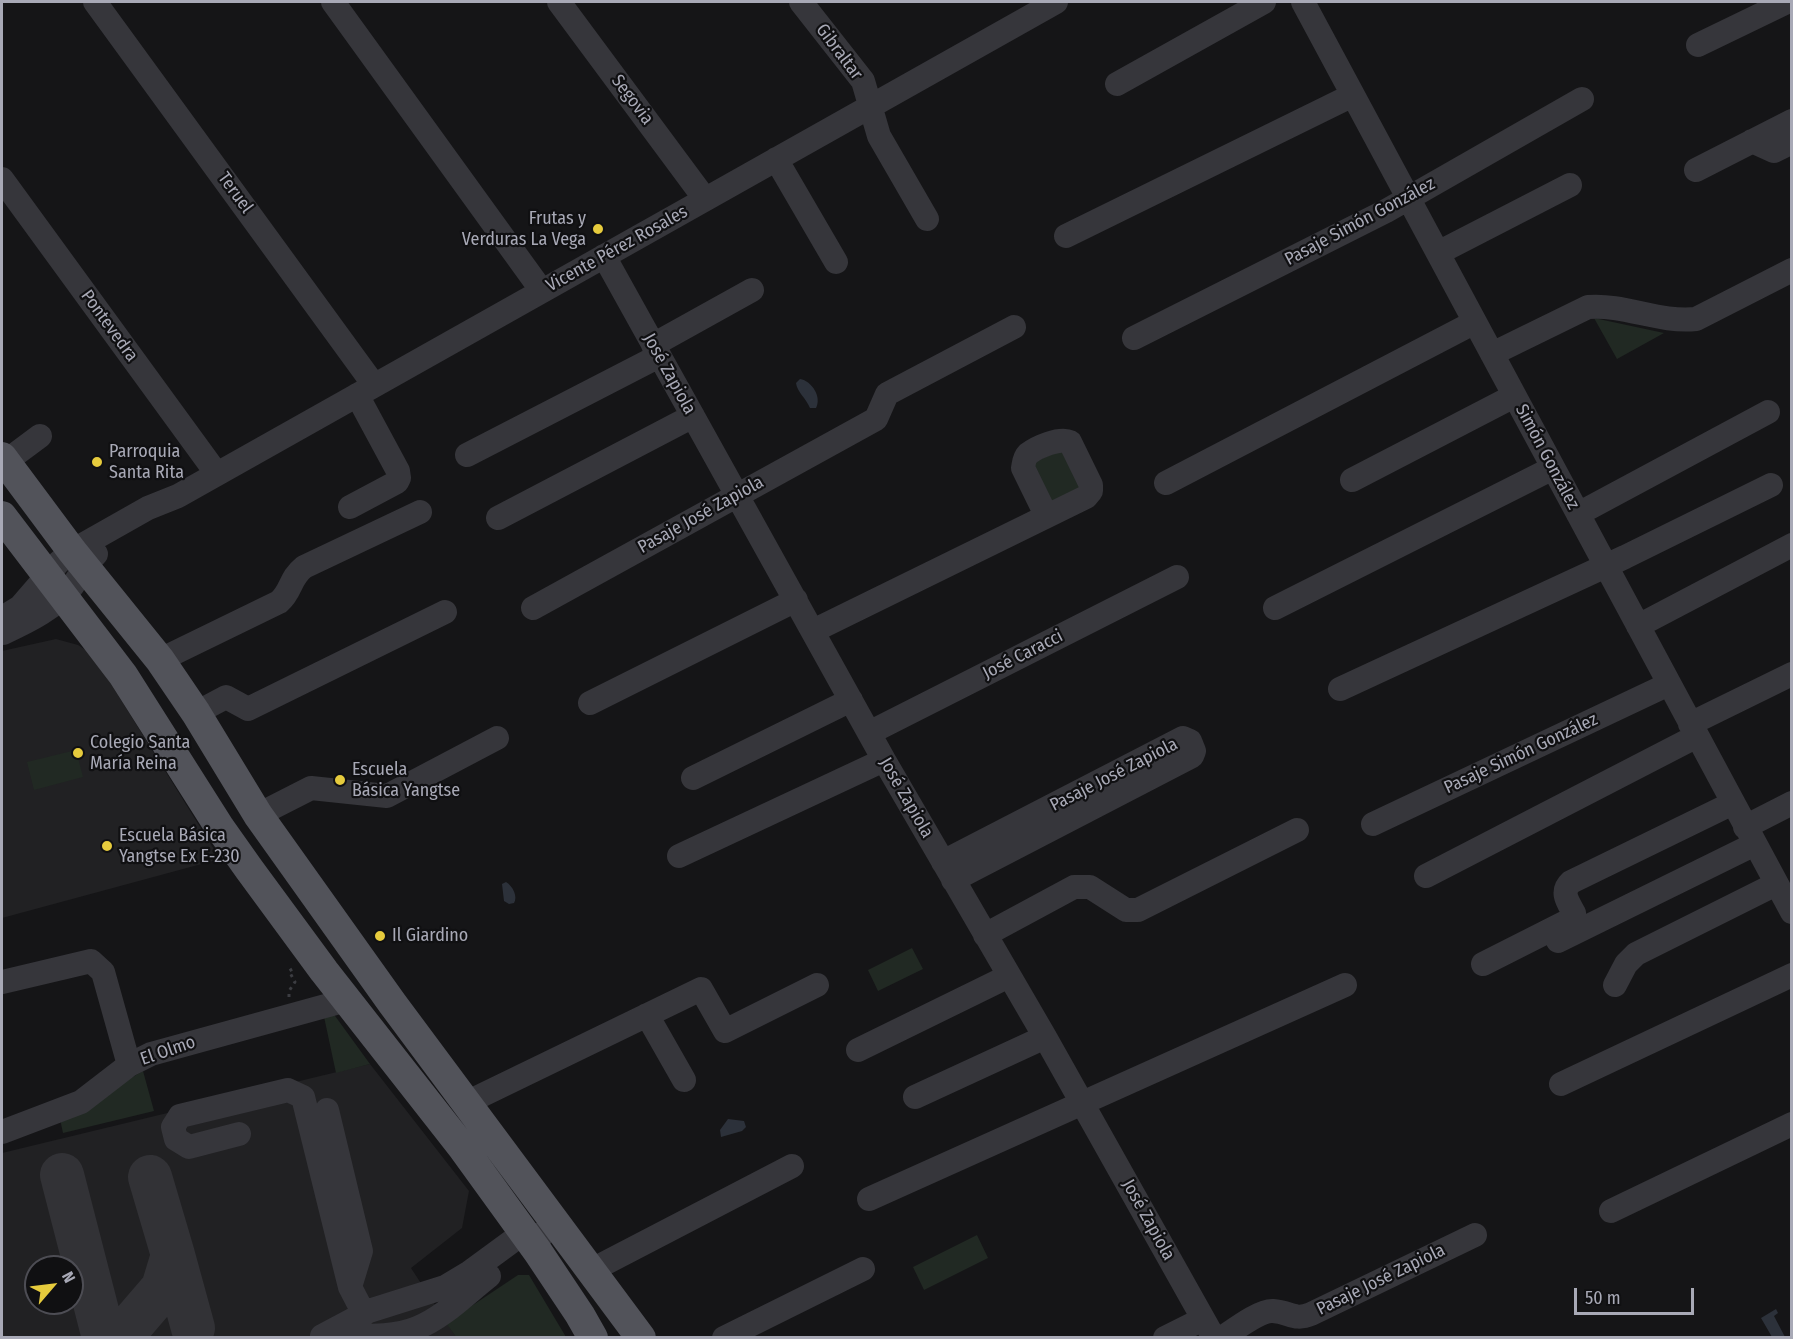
<!DOCTYPE html>
<html>
<head>
<meta charset="utf-8">
<style>
	body { margin:0 }
	#map { position:relative; width:1793px; height:1339px; overflow:hidden; background:#151517; font-family:"Fira Sans Condensed",sans-serif }
	canvas { display:block }
	.frame { position:absolute; inset:0; border:3px solid #a8a9b6; pointer-events:none }
	.north { position:absolute; left:24px; top:1255px; width:60px; height:60px; box-sizing:border-box; background:#101012; border:2px solid #4d4d54; border-radius:50%; rotate:62deg; font-size:16px; font-weight:700; line-height:24px; text-align:center; color:#a8a9b6 }
	.north::after { content:''; display:block; margin:auto; width:21px; height:27px; background:#e6cb3d; clip-path:polygon(50% 0,100% 100%,50% 72%,0 100%) }
	.scale { position:absolute; left:1574px; top:1288px; width:120px; height:27px; box-sizing:border-box; border:3px solid #a8a9b6; border-top:0; padding-left:8px; font-size:18px; line-height:21px; white-space:nowrap; color:#a8a9b6; -webkit-text-stroke:4px #101012; paint-order:stroke }
</style>
</head>
<body>
<div id="map">
<canvas width="1793" height="1339"></canvas>
<div class="frame"></div>
<div class="north">N</div>
<div class="scale">50 m</div>
</div>
<script>
const c = document.querySelector('canvas').getContext('2d');
c.lineJoin = 'round';
function fill(path, color) { c.fillStyle = color; c.fill(path, 'evenodd'); }
function stroke(path, color, width, dash) { c.strokeStyle = color; c.lineWidth = width; c.lineCap = dash ? 'butt' : 'round'; c.setLineDash(dash || []); c.stroke(path); }
function write(font, color, halo, rows, align = 'center') {
  c.font = font + ' "Fira Sans Condensed",sans-serif'; c.lineWidth = 4.5; c.setLineDash([]); c.textBaseline = 'middle'; c.strokeStyle = halo; c.fillStyle = color; for (const [text, x, y, turn = 0] of rows) {
    c.save(); c.translate(x, y); c.rotate((+turn || 0) * Math.PI / 180); c.textAlign = isNaN(turn) ? turn : align; if (halo) c.strokeText(text, 0, 0); c.fillText(text, 0, 0); c.restore();
  }
}
fill(new Path2D(`
	M 56,639 L 78,645 L 89,652 L 98,663 L 220,859 L 2,918 L 2,651 Z
	M 370,1064 L 469,1191 L 462,1228 L 411,1268 L 456,1337 L 2,1337 L 2,1153 ZM 36,1267 L 72,1267 L 72,1303 L 36,1303 Z`), '#212123');
fill(new Path2D(`
	M 1594,318 L 1664,333 L 1617,359 Z
	M 1061,449 L 1082,490 L 1051,506 L 1030,465 Z
	M 76,750 L 83,777 L 34,790 L 27,762 Z
	M 912,948 L 923,969 L 878,991 L 868,970 Z
	M 330,1009 L 370,1064 L 336,1073 L 323,1012 Z
	M 143,1071 L 154,1111 L 63,1133 L 60,1119 Z
	M 977,1235 L 988,1258 L 924,1290 L 913,1267 Z
	M 518,1275 L 529,1275 L 566,1337 L 456,1337 L 446,1323 Z`), '#212923');
fill(new Path2D(`
	M 800,379 C 812,381 822,397 816,408 L 810,408 C 806,398 797,392 796,383 Z
	M 506,882 C 513,886 518,897 514,903 L 509,904 L 504,901 L 502,884 Z
	M 728,1119 L 744,1121 L 746,1127 L 742,1131 L 721,1137 L 720,1130 Z
	M 1776,1309 L 1778,1313 L 1774,1316 L 1785,1337 L 1772,1337 L 1761,1318 Z`), '#2c313a');
stroke(new Path2D(`
	M 62,1175 L 104,1338
	M 173,1255 L 193,1328
	M 120,1338 L 163,1288 L 173,1255 L 150,1177`), '#323236', 44);
stroke(new Path2D(`
	M 289,997 L 289,991 L 295,982 L 289,971 L 294,968`), '#3c3d42', 3, [3, 4.5]);
stroke(new Path2D(`
	M 95,2 L 374,385
	M 333,2 L 542,291
	M 559,2 L 705,199
	M 801,2 L 863,81 L 879,136 L 927,219
	M 1303,2 L 1792,912
	M 1698,45 L 1787,2
	M 1117,84 L 1264,2
	M 1752,141 L 1774,151 L 1792,142
	M 776,159 L 836,262
	M 1696,170 L 1792,121
	M 2,179 L 217,474
	M 1066,236 L 1353,95
	M 1438,253 L 1570,185
	M 604,256 L 884,760 L 1045,1037 L 1214,1338
	M 1134,338 L 1386,211 L 1582,99
	M 653,345 L 752,290
	M 1492,354 L 1588,307 C 1625,304 1659,323 1696,319 L 1792,270
	M 467,455 L 659,356
	M 5,462 L 40,436
	M 1352,480 L 1514,396
	M 1166,483 L 1475,322
	M 350,507 L 397,482 L 399,478 L 398,471 L 357,395
	M 1578,514 L 1768,412
	M 498,518 L 693,416
	M 533,608 L 876,419 L 887,394 L 1014,327
	M 1275,608 L 1553,468
	M 2,618 L 20,607 L 58,563 L 72,551 L 148,508 L 178,496 L 1056,2
	M 1638,626 L 1792,545
	M 813,631 L 1086,497 L 1091,491 L 1091,485 L 1070,442 C 1060,437 1037,447 1028,454 C 1024,458 1024,463 1023,468 L 1046,515
	M 3,633 C 29,621 56,608 73,585 C 81,574 86,564 96,554
	M 160,660 L 279,602 C 292,591 289,579 304,567 L 420,512
	M 1340,689 L 1625,557 L 1771,485
	M 590,703 L 796,600
	M 196,713 L 226,697 L 248,709 L 445,612
	M 1690,724 L 1792,674
	M 869,733 L 1177,577
	M 693,778 L 851,700
	M 258,815 L 311,788 L 387,796 L 497,738
	M 1373,824 L 1669,684
	M 1745,827 L 1792,803
	M 679,856 L 884,760
	M 943,862 L 1183,738 L 1190,741 L 1194,751 L 1192,756 L 953,880
	M 1426,876 L 1697,736
	M 985,935 L 1074,887 L 1090,887 L 1126,910 L 1138,910 L 1297,830
	M 1558,941 L 1755,844
	M 1483,964 L 1570,920 L 1574,913 C 1568,902 1560,892 1571,882 L 1733,803
	M 2,982 L 91,961 L 103,972 L 129,1065
	M 1615,985 L 1626,964 L 1636,954 L 1776,884
	M 647,1015 L 684,1080
	M 858,1050 L 1009,976
	M 1561,1084 L 1792,975
	M 915,1097 L 1045,1037
	M 466,1103 L 701,989 L 725,1031 L 817,985
	M 327,1110 L 361,1251 L 350,1287
	M 2,1132 L 81,1102 L 129,1065 L 151,1054 L 347,1000
	M 239,1134 L 189,1147 L 176,1139 L 173,1127 L 180,1116 L 288,1090 L 303,1097 L 350,1287 L 364,1314
	M 869,1199 L 1345,985
	M 1611,1211 L 1792,1124
	M 592,1270 L 792,1166
	M 322,1336 L 369,1311 L 445,1287 L 470,1272 L 515,1239 L 525,1235 L 542,1235
	M 328,1336 C 356,1335 390,1339 417,1328 C 444,1317 466,1294 489,1276
	M 724,1338 L 863,1269
	M 1165,1338 L 1203,1319
	M 1222,1338 C 1234,1330 1260,1310 1273,1311 C 1290,1312 1294,1321 1311,1314 L 1475,1235`), '#36363b', 24);
stroke(new Path2D(`
	M 2,457 L 72,551 L 160,660 L 196,713 L 258,815 L 392,1003 L 641,1338
	M 2,516 L 123,675 L 220,828 L 249,869 L 324,971 L 462,1147 L 538,1252 L 580,1315 L 593,1338`), '#52535a', 30);
for (const [x, y, r, color] of [
	[598,229,6,"#e6cb3d"],
	[97,462,6,"#e6cb3d"],
	[78,753,6,"#e6cb3d"],
	[340,780,6,"#e6cb3d"],
	[107,846,6,"#e6cb3d"],
	[380,936,6,"#e6cb3d"]
]) { const dot = new Path2D(); dot.arc(x, y, r, 0, 2 * Math.PI); c.fillStyle = color; c.fill(dot); stroke(dot, '#101012', 2); }
write('18px', '#a8a9b6', '#101012', [
	["Gibraltar",839,52,53],
	["Segovia",632,100,53],
	["Teruel",235,193,54],
	["Pasaje Simón González",1360,222,-28],
	["Vicente Pérez Rosales",617,249,-29],
	["Pontevedra",109,326,54],
	["José Zapiola",669,374,61],
	["Simón González",1547,457,62],
	["Pasaje José Zapiola",701,515,-29],
	["José Caracci",1023,655,-27],
	["Pasaje Simón González",1521,754,-25],
	["Pasaje José Zapiola",1114,775,-27],
	["José Zapiola",906,798,60],
	["El Olmo",168,1051,-19],
	["José Zapiola",1148,1220,61],
	["Pasaje José Zapiola",1381,1280,-26]
]);
write('18px', '#a8a9b6', '#101012', [
	["Frutas y",586,219,"right"],
	["Verduras La Vega",586,240,"right"],
	["Parroquia",109,452],
	["Santa Rita",109,473],
	["Colegio Santa",90,743],
	["María Reina",90,764],
	["Escuela",352,770],
	["Básica Yangtse",352,791],
	["Escuela Básica",119,836],
	["Yangtse Ex E-230",119,857],
	["Il Giardino",392,936]
], 'left');
</script>
</body>
</html>
